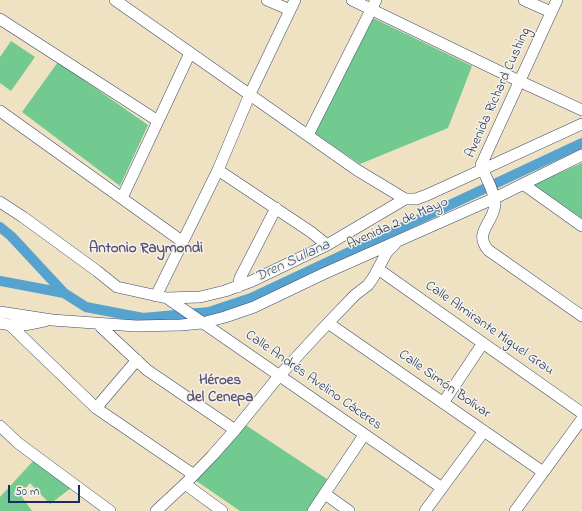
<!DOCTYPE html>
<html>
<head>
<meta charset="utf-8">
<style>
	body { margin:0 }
	#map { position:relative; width:582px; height:511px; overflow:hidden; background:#eee2c3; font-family:"Indie Flower",sans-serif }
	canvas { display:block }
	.scale { position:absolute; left:8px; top:485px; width:72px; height:18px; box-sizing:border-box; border:2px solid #1b2f5e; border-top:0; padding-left:5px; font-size:12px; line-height:14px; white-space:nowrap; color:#1b2f5e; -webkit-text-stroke:3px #f7f3e8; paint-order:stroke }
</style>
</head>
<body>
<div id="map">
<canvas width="582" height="511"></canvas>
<div class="scale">50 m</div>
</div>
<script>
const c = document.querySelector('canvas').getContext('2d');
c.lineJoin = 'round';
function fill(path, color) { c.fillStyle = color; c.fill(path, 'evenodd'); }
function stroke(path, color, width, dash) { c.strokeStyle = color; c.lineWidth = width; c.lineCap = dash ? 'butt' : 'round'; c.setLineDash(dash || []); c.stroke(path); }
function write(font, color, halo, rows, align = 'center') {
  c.font = font + ' "Indie Flower",sans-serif'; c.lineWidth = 3; c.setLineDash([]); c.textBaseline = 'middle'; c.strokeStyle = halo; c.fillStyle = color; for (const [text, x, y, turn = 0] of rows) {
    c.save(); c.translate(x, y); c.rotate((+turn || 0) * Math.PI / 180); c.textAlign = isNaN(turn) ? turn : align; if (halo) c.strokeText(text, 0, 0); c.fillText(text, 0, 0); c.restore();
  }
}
fill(new Path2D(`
	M 373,18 L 472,66 L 448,128 L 360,164 L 310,130 Z
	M 11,41 L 35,57 L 11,91 L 0,83 L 0,57 Z
	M 58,62 L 148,125 L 120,186 L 22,112 Z
	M 582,163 L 582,223 L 529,186 Z
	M 244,424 L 327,479 L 308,511 L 240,511 L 195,480 Z
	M 34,460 L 71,488 L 50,504 L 30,483 L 20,494 L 32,511 L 0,511 L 0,497 Z`), '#72ca90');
stroke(new Path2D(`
	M 0,227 L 11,236 L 64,293
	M 0,281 L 64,293 L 86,307 L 143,318 L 209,312 L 251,298 L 582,143`), '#56a3cf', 10);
const street = new Path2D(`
	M 115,0 L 357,170 L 405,199 L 416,199 L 427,195 L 582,124
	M 267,0 L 290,10
	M 352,0 L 519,81 L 582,110
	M 524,0 L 551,12
	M 557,0 L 481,165 C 485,177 495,191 495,204 C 494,223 473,232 488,250 L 582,316
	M 0,19 L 158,121
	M 0,111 L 183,242
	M 308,135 L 376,0
	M 218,170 L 311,232 L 327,245
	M 523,184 L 582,226
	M 122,198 L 190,53
	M 0,202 L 23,217 L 97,271 L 117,287 L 167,298 L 200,297 L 225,291 L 252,281 L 327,245 L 405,199
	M 378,269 L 582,413
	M 238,287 L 240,278 L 276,208
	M 156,296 L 218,170 L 250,94 L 295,0
	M 167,298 L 442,488
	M 0,312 L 52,320 L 136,326 L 181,325 L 202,323 L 225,317 L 254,307 L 323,274 L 495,198 L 582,155
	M 0,323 C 17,327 28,325 45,321
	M 328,323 L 543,472
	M 100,324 L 101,327 L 147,370 L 235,430
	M 11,326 L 96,408 L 194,475
	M 443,403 L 483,343
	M 96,408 L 137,360
	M 0,426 L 18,443 L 110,511
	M 185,484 L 222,511
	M 325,494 L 349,511
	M 156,511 L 185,484 L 212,456 L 235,430 L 279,376 L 328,323 L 355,295 L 368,285 L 373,278 L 387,252 L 395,244
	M 313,511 L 364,435
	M 425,511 L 484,431
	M 515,511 L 582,419`);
stroke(street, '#3b4a6d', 12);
stroke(street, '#fff', 11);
write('14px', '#1b2f5e', '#f7f3e8', [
	["Avenida Richard Cushing",499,93,-66],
	["Avenida 2 de Mayo",398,224,-24],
	["Calle Almirante Miguel Grau",489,329,35],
	["Calle Andrés Avelino Cáceres",313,381,35],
	["Calle Simón Bolívar",444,385,35]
]);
write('bold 15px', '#595379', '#f7f3e8', [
	["Antonio Raymondi",146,250],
	["Héroes",220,382],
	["del Cenepa",220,399]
]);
write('italic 15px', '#305886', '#f7f3e8', [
	["Dren Sullana",293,262,-25]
]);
</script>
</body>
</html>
